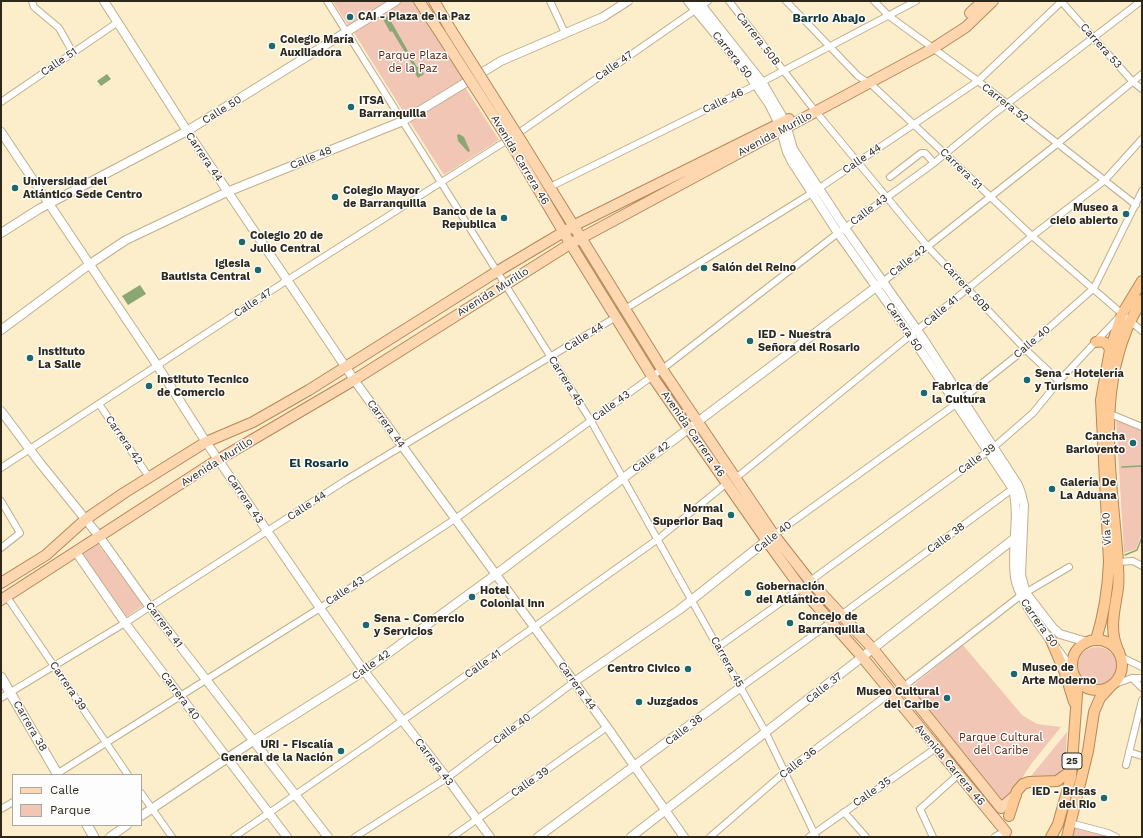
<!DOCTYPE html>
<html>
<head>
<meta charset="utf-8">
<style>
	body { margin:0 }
	#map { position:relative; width:1143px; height:838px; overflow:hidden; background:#fdeecb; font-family:"Work Sans",sans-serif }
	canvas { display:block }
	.frame { position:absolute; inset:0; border:2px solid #2e281b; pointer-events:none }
	.legend { position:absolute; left:12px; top:774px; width:130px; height:52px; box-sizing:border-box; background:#fdfdfd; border:1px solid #aaa8a3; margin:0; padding:5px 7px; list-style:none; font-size:12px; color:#2e281b }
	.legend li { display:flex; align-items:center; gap:8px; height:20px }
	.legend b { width:20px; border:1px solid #aaa8a3 }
</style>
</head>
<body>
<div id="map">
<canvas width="1143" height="838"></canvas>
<div class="frame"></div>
<ul class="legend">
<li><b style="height:5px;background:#fed7b0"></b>Calle</li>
<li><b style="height:11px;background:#f2c6b5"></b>Parque</li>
</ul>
</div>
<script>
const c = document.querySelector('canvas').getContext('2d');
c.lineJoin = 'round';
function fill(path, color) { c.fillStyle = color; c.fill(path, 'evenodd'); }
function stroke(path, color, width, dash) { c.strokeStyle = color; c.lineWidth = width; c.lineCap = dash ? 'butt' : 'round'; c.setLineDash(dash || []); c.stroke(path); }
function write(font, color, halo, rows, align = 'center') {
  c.font = font + ' "Work Sans",sans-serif'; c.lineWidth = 3; c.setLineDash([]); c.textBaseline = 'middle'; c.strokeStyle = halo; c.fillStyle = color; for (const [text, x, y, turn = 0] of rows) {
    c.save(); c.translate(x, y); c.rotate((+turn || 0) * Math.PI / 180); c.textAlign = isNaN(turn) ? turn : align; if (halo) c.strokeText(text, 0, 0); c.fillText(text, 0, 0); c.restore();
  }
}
fill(new Path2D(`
	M 391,1 L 353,26 L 348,25 L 333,2 Z
	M 400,1 L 413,1 L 464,78 L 406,116 L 353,31 L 381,11 Z
	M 465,87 L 499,140 L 444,175 L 410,122 Z
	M 1116,418 L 1142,428 L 1142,532 L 1136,549 L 1124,553 Z
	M 98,544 L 144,605 L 125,618 L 81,556 Z
	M 963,645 L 1022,715 L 1037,724 L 1061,727 L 1032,763 L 1006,802 L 1002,803 L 910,688 Z
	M1077 667a20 20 0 1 1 40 0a20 20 0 1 1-40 0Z
	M 1067,732 L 1065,768 C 1060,782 1043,777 1031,776 Z
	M 1075,828 L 1109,837 L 1073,837 Z`), '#f2c6b5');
fill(new Path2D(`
	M 388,16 L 417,67 L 419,66 L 424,74 L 418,78 L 413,70 L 415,69 L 392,31 L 390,32 L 383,19 Z
	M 107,74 L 111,79 L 101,86 L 97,81 Z
	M 459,134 L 464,137 L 470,151 L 468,152 L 458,141 L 457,135 Z
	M 140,285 L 146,294 L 128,305 L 122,296 Z`), '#8ba773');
stroke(new Path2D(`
	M 1122,467 L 1142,466
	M 1125,555 L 1137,550 L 1142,537`), '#8ba773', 1.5);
const minor = new Path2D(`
	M 32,1 L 34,7 L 59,28 L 73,53
	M 327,1 L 591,421 L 766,733 L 816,837
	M 550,1 L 565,33
	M 729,1 L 812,107 L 928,247 L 1025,349 L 1059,381
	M 786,1 L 858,76 L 873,86 L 1032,236 L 1142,331
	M 874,1 L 889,16 L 978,81 L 1136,205
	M 1061,1 L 1133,82 L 1142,89
	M 1,102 L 118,22
	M 520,132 L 708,1
	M 890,177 L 921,153 L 925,153 L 934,163
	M 550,187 L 764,81 L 916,1
	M 884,281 L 1057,144 L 1142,74
	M 625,309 L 812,193 L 978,81 L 1062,1
	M 99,404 L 149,477
	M 1108,413 L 1142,427
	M 1,468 L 286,281 L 506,141
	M 736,478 L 1032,236 L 1105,180 L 1142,139
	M 1,501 L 20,533 L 1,548
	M 774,535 L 956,404 L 1025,349 L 1094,288 L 1142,191
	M 1118,562 L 1133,561 L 1142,566
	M 810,581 L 994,447 L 1033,413 L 1059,381 L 1119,317
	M 7,597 L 128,775
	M 841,615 L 1015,487
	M 718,647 L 801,588
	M 1121,657 L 1142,667
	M 1132,678 L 1142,688
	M 1115,684 L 1132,678 L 1142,678
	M 741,687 L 830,623
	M 903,687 L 1020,596 L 1069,567
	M 1,698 L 125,623 L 346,480 L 616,317
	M 1129,752 L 1142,756
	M 1126,765 L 1142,700
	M 55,775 L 320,608 L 455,519 L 665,367 L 838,233 L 934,163 L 995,113 L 1141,1
	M 141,793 L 172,837
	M 1,809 L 13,802
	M 844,812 L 866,837
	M 1070,823 L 1108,833 L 1116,837
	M 234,837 L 375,740 L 658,539 L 727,483
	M 355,837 L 447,778 L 574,682
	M 452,837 L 607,727
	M 710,837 L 785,772 L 890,693
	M 809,837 L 936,748
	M 933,837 L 920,809 L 958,775`);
const tertiary = new Path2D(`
	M 104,1 L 187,131 L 357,384 L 607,727 L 684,837
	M 688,1 L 749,75 L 769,104 L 779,124 L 787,152 L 792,162 L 838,233 L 911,336 L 1013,489 C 1020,518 1011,547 1015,577 C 1018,602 1057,648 1072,670
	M 698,1 L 762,82 L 785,121 L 793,149 L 845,228 L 922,337 L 1018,485 L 1021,493 L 1024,505 L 1021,575 L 1026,593 L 1053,628 L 1060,634 L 1087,642
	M 1,132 L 155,362 L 206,442 L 320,608 L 364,671 L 447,778 L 490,837
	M 1,233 L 39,209 L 187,131 L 396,1
	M 1,330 L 90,264 L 126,240 L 227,192 L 403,121 L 501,61 L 603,17 L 628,1
	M 1,411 L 40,463 L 99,536 L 149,606 L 328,837
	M 76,552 L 125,623 L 287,837
	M 574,682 L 679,610 L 771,537
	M 141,816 L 253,741 L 364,671 L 495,575 L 884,281
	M 110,837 L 127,825
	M 538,837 L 741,687
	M 631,837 L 1015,538
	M 996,837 L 1006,832`);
const secondary = new Path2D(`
	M 1,677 L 58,775
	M 87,825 L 94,837`);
const primary = new Path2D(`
	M 419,1 L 442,36
	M 434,1 L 451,30
	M 970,13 L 983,1
	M 523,144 L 662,369 L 774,535 L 810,581 L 873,649 L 1001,808 L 1016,795
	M 515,150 L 573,248 L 652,376 L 769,544 L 801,588 L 863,658 L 1006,832
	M 1,583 L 46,555 L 86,519 L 124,493 L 206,442 L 253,422 L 309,390 L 493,274 L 577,224 L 789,119
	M 1,600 L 211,464 L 354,380 L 570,244 L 932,49 L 966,27 L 993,1`);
const trunk = new Path2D(`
	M 1096,342 C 1103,340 1108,343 1110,350
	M1072 665a25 25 0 1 1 50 0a25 25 0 1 1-50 0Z
	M 1051,640 L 1065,673 L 1074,702
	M 1096,640 C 1104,614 1108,589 1109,562 L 1101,400 L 1110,350 L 1122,314 L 1142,281
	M 1119,652 C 1108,630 1115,610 1118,588 C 1119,579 1118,571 1118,562 C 1112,474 1092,379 1142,300
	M 1009,816 L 1017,791 L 1023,784 L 1029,782 L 1057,781 L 1071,771
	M 1051,837 L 1058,824 L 1071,777 L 1078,681
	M 1067,837 L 1088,751 L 1094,712 L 1100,698 L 1110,687`);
stroke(minor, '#beaf8e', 8);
stroke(tertiary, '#beaf8e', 10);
stroke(secondary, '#beaf8e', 11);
stroke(primary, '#b58859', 12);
stroke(trunk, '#b58859', 12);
stroke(minor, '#fff', 6);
stroke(tertiary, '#fff', 8);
stroke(secondary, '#fff', 9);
stroke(primary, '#fed7b0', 10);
stroke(trunk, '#feca96', 10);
const primaryBridge = new Path2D(`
	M 451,30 L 523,144
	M 442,36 L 515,150`);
stroke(primaryBridge, '#b58859', 12, []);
stroke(primaryBridge, '#fed7b0', 10);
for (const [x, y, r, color] of [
	[350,17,4,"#1c696b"],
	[272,46,4,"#1c696b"],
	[351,107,4,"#1c696b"],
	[15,188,4,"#1c696b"],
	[335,197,4,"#1c696b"],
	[1126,214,4,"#1c696b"],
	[504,218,4,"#1c696b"],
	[242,242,4,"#1c696b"],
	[704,268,4,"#1c696b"],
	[258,270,4,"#1c696b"],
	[750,341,4,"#1c696b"],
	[30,358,4,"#1c696b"],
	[1027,380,4,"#1c696b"],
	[149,386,4,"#1c696b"],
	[924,393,4,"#1c696b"],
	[1133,443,4,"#1c696b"],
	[1052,489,4,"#1c696b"],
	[731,515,4,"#1c696b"],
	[748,593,4,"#1c696b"],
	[472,597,4,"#1c696b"],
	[790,623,4,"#1c696b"],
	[366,625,4,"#1c696b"],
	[688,669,4,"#1c696b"],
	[1014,674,4,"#1c696b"],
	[947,698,4,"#1c696b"],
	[639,702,4,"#1c696b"],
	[341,751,4,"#1c696b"],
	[1104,798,4,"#1c696b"]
]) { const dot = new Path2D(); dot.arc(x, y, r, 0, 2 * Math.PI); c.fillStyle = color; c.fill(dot); stroke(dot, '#fdfdfd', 1.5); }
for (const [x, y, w] of [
	[1072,761,20]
]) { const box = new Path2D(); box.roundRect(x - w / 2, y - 8, w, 16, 3); c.fillStyle = '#fdfdfd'; c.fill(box); stroke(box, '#2e281b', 1); }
write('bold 10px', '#2e281b', null, [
	["25",1072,761]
]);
write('bold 11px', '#2e281b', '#fdfdfd', [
	["CAI - Plaza de la Paz",358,17],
	["Colegio María",280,40],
	["Auxiliadora",280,53],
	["ITSA",359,101],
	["Barranquilla",359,114],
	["Universidad del",23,182],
	["Atlántico Sede Centro",23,195],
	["Colegio Mayor",343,191],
	["de Barranquilla",343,204],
	["Museo a",1118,208,"right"],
	["cielo abierto",1118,221,"right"],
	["Banco de la",496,212,"right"],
	["Republica",496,225,"right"],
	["Colegio 20 de",250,236],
	["Julio Central",250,249],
	["Iglesia",250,264,"right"],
	["Bautista Central",250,277,"right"],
	["Salón del Reino",712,268],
	["IED - Nuestra",758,335],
	["Señora del Rosario",758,348],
	["Instituto",38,352],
	["La Salle",38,365],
	["Sena - Hotelería",1035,374],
	["y Turismo",1035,387],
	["Instituto Tecnico",157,380],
	["de Comercio",157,393],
	["Fabrica de",932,387],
	["la Cultura",932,400],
	["Cancha",1125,437,"right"],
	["Barlovento",1125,450,"right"],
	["Galería De",1060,483],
	["La Aduana",1060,496],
	["Normal",723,509,"right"],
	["Superior Baq",723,522,"right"],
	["Gobernación",756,587],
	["del Atlántico",756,600],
	["Hotel",480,591],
	["Colonial Inn",480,604],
	["Concejo de",798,617],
	["Barranquilla",798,630],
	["Sena - Comercio",374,619],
	["y Servicios",374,632],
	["Museo de",1022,668],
	["Arte Moderno",1022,681],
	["Centro Civico",680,669,"right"],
	["Museo Cultural",939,692,"right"],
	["del Caribe",939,705,"right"],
	["Juzgados",647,702],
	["URI - Fiscalía",333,745,"right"],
	["General de la Nación",333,758,"right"],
	["IED - Brisas",1096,792,"right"],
	["del Rio",1096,805,"right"]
], 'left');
write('11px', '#2e281b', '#fdfdfd', [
	["Carrera 50B",758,39,52],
	["Carrera 53",1101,46,48],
	["Carrera 50",732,55,51],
	["Calle 51",59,62,-34],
	["Calle 47",614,66,-35],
	["Calle 46",723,101,-26],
	["Carrera 52",1005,103,38],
	["Calle 50",222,110,-32],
	["Avenida Murillo",775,134,-28],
	["Carrera 44",204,157,56],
	["Calle 48",311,158,-22],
	["Calle 44",862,159,-34],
	["Avenida Carrera 46",520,160,59],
	["Carrera 51",961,169,44],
	["Calle 43",869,210,-37],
	["Calle 42",908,261,-38],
	["Carrera 50B",966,287,47],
	["Avenida Murillo",493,292,-32],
	["Calle 47",253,303,-33],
	["Calle 41",941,311,-40],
	["Carrera 50",904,327,56],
	["Calle 44",584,337,-32],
	["Calle 40",1032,342,-40],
	["Carrera 45",566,381,58],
	["Calle 43",611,406,-36],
	["Carrera 44",386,424,54],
	["Avenida Carrera 46",693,434,55],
	["Carrera 42",124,440,55],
	["Calle 42",651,457,-37],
	["Calle 39",977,459,-36],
	["Avenida Murillo",217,462,-32],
	["Carrera 43",245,499,56],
	["Calle 44",307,506,-33],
	["Vía 40",1107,529,-93],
	["Calle 40",773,537,-38],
	["Calle 38",946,538,-36],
	["Calle 43",345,591,-33],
	["Carrera 50",1039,623,55],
	["Carrera 41",164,625,53],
	["Carrera 45",727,662,61],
	["Calle 41",483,664,-35],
	["Calle 42",371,665,-35],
	["Carrera 39",68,686,56],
	["Carrera 44",577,686,54],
	["Calle 37",824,688,-38],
	["Carrera 40",180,696,53],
	["Carrera 38",30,726,60],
	["Calle 40",512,729,-37],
	["Calle 38",684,730,-37],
	["Carrera 43",434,762,53],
	["Calle 36",798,763,-38],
	["Avenida Carrera 46",950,765,50],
	["Calle 39",530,782,-35],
	["Calle 35",872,792,-35]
]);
write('11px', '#592309', '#fdfdfd', [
	["Parque Plaza",413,56],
	["de la Paz",413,69],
	["Parque Cultural",1001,738],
	["del Caribe",1001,751]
]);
write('bold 12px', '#113435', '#fdfdfd', [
	["Barrio Abajo",829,18],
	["El Rosario",319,463]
]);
</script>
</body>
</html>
